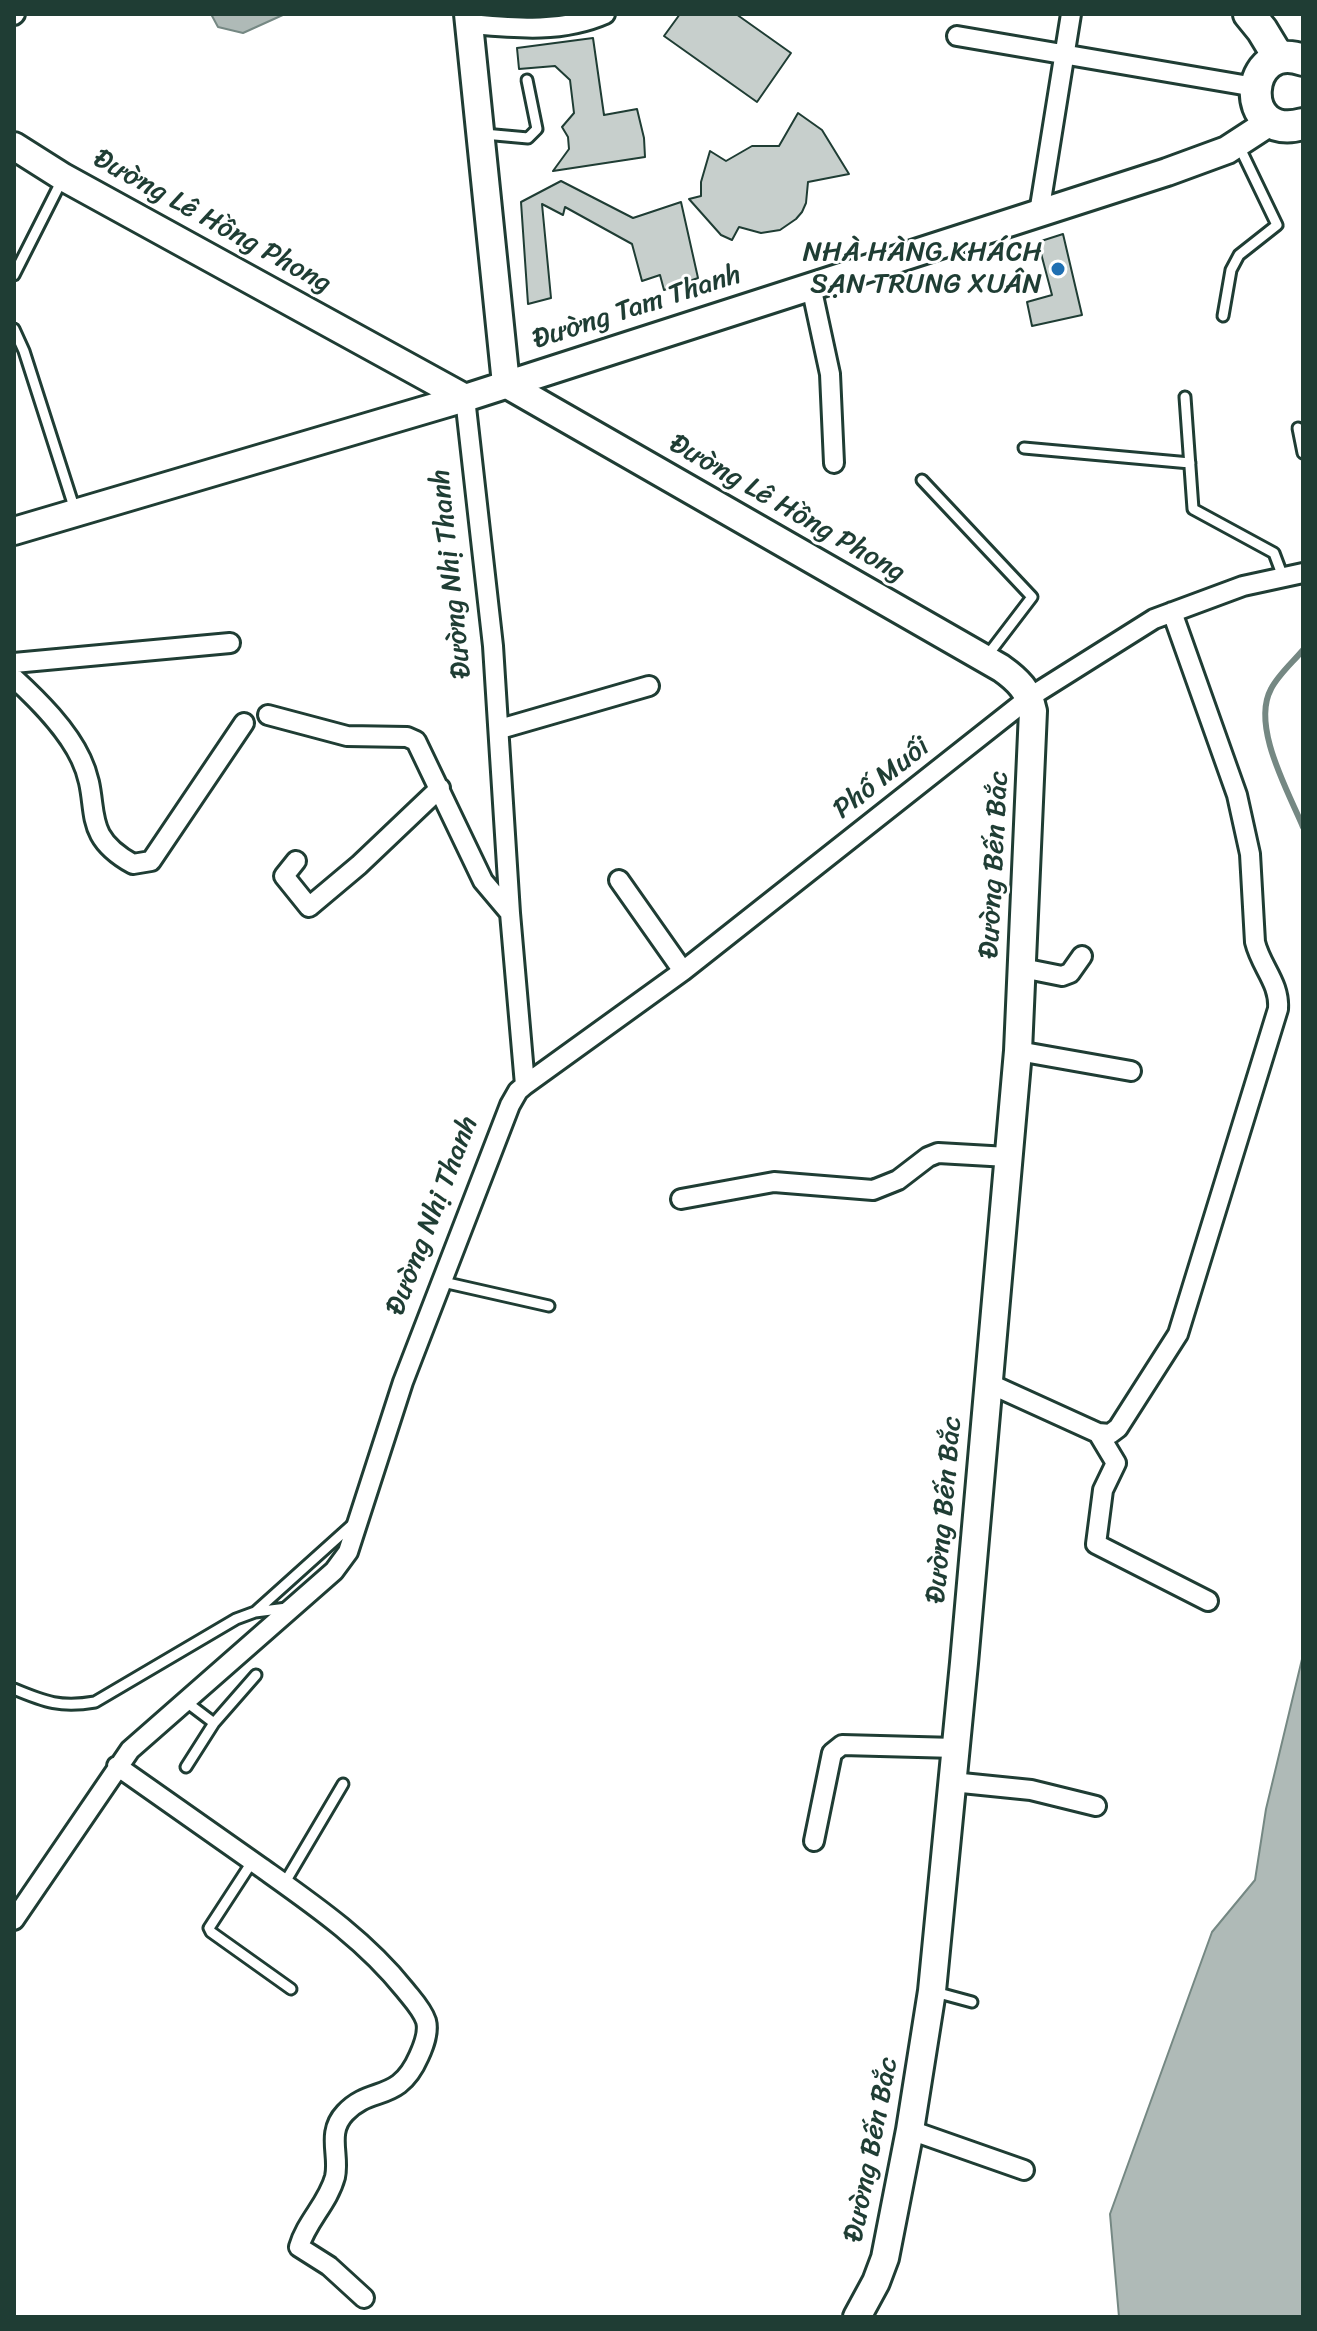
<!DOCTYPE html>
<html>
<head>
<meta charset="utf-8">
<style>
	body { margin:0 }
	#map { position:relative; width:1317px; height:2331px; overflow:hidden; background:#fff; font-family:Sriracha,sans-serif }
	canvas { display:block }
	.frame { position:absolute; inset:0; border:16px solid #1f3d34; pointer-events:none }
</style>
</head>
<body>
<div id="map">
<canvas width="1317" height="2331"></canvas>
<div class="frame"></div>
</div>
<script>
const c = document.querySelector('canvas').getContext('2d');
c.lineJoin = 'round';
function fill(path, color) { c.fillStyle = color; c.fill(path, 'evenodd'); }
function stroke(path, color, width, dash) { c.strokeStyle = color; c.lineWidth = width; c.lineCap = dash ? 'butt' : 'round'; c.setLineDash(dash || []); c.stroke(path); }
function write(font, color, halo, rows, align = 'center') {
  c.font = font + ' Sriracha,sans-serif'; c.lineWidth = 6; c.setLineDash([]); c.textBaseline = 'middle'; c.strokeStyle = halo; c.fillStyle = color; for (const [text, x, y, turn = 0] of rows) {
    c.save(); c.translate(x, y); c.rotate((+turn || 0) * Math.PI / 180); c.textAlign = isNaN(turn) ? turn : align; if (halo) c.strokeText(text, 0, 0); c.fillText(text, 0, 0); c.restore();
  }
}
const water = new Path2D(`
	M 211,14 L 285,14 L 243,33 L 218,27 Z
	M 1303,1655 L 1303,2317 L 1119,2317 L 1110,2214 L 1212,1932 L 1255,1880 L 1266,1809 Z`);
fill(water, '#afbab7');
stroke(water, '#758883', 2);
stroke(new Path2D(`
	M 1303,650 C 1293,662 1278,675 1271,689 C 1251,726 1288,791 1303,827`), '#758883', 6);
const building = new Path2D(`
	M 680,14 L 736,14 L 791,53 L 757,102 L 664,36 Z
	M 593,38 L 604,115 L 637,109 L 644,138 L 645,157 L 553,171 L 569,149 L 568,137 L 562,127 L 574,113 L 570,80 L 555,66 L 519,69 L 517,48 Z
	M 798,113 L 822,130 L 849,174 L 808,182 L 806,203 L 802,212 L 796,219 L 780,230 L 761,233 L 739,227 L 732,240 L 721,235 L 689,199 L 701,196 L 701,182 L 710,151 L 726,161 L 752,146 L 779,146 Z
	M 561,181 L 633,218 L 681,202 L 698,278 L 664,290 L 660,275 L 642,281 L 632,244 L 565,207 L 563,215 L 542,204 L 551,298 L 528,304 L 521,202 Z
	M 1063,234 L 1082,315 L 1032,326 L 1027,302 L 1052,295 L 1038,242 Z`);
fill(building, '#c7cfcc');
stroke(building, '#1f3d34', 2);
const lane = new Path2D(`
	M 484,134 L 528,138 L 537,129 L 527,80
	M 14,275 L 63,178
	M 1223,316 L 1231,270 L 1239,255 L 1277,225 L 1239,146
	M 14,329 L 24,351 L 75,510
	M 1185,397 L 1193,509 L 1274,553 L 1283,577
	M 1298,428 L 1303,453
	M 1024,448 L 1190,463
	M 922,480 L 1032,597 L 987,656
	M 443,1282 L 549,1306
	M 255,1612 L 354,1523
	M 14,1689 C 45,1702 61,1708 95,1702 L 236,1619 L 255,1612 L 287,1608
	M 185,1701 L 214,1723 L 186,1767
	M 214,1723 L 256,1675
	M 252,1862 L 209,1928 L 211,1932 L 291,1989
	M 284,1884 L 343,1784
	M 935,1992 L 972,2002`);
const street = new Path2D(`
	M 14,15 L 15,14
	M 470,24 C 515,28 562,33 605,14
	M 957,36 L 1255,87
	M 1039,213 L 1071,14
	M 811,286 L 830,374 L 834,463
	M 14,663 L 230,643
	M 14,678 C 39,701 67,729 81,759 C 103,805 77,833 133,864 L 151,861 L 244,723
	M 268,715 L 347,736 L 407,737 L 416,741 L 483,881 L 510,913
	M 500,729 L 649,686
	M 296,861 L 284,876 L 309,907 L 359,865 L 440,788
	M 619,880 L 683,971
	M 1022,968 L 1062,976 L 1070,973 L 1082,956
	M 1018,1051 L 1131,1071
	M 525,1085 L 683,971 L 1030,697 L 1154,619 L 1243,586 L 1303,573
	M 681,1199 L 774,1182 L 873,1190 L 898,1180 L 928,1157 L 938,1153 L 1008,1157
	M 988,1383 L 1098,1433 L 1110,1434 L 1118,1428 L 1178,1334 L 1278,1009 C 1280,983 1261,967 1255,942 L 1250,854 L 1237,795 L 1172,612
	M 1098,1433 L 1116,1463 L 1103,1490 L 1096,1544 L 1208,1601
	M 117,1766 C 166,1800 214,1834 262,1868 C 314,1905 365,1940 405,1990 C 412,1999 422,2009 426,2021 C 429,2032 424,2045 419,2056 C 398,2104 371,2085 345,2113 C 326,2133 340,2155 335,2177 C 328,2203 306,2222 299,2247 L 329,2266 L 364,2298
	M 952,1782 L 1031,1790 L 1096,1806
	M 814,1841 L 832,1753 L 842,1745 L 956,1748
	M 14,1920 L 130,1750 L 334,1571 L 348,1552 L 403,1382 L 510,1105 L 518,1091 L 525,1085 L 510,913 L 493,646 L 465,398
	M 910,2130 L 1024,2170`);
const secondary = new Path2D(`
	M 468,14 L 506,384 L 1001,668 C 1018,680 1029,691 1033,711 L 1018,1051 L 964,1663 L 932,1991 L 910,2130 L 885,2258 L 876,2282 L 857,2317
	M 14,146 L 63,177 L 465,398
	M 14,531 L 465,398 L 1167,172 L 1227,150 L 1270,122`);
const primary = new Path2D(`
	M 1249,14 L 1262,30 L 1279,58
	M 1303,60 C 1244,38 1236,143 1303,124`);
stroke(lane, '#1f3d34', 15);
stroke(street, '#1f3d34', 24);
stroke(secondary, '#1f3d34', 32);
stroke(primary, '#1f3d34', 36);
stroke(lane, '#fff', 9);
stroke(street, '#fff', 18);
stroke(secondary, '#fff', 26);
stroke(primary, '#fff', 30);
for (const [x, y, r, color] of [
	[1058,269,8,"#1f6fb2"]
]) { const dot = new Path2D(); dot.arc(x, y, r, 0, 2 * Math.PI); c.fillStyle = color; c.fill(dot); stroke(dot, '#fff', 3); }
write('28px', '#1f3d34', '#fff', [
	["Đường Lê Hồng Phong",212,222,29],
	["Đường Tam Thanh",637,308,-18],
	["Đường Lê Hồng Phong",787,509,30],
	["Đường Nhị Thanh",452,574,-96],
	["Phố Muối",882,779,-38],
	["Đường Bến Bắc",995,865,-87],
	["Đường Nhị Thanh",433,1216,-69],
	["Đường Bến Bắc",945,1510,-85],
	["Đường Bến Bắc",872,2150,-79]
]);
write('28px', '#1f3d34', '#fff', [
	["NHÀ HÀNG KHÁCH",1042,253],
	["SẠN TRUNG XUÂN",1042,285]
], 'right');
</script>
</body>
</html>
